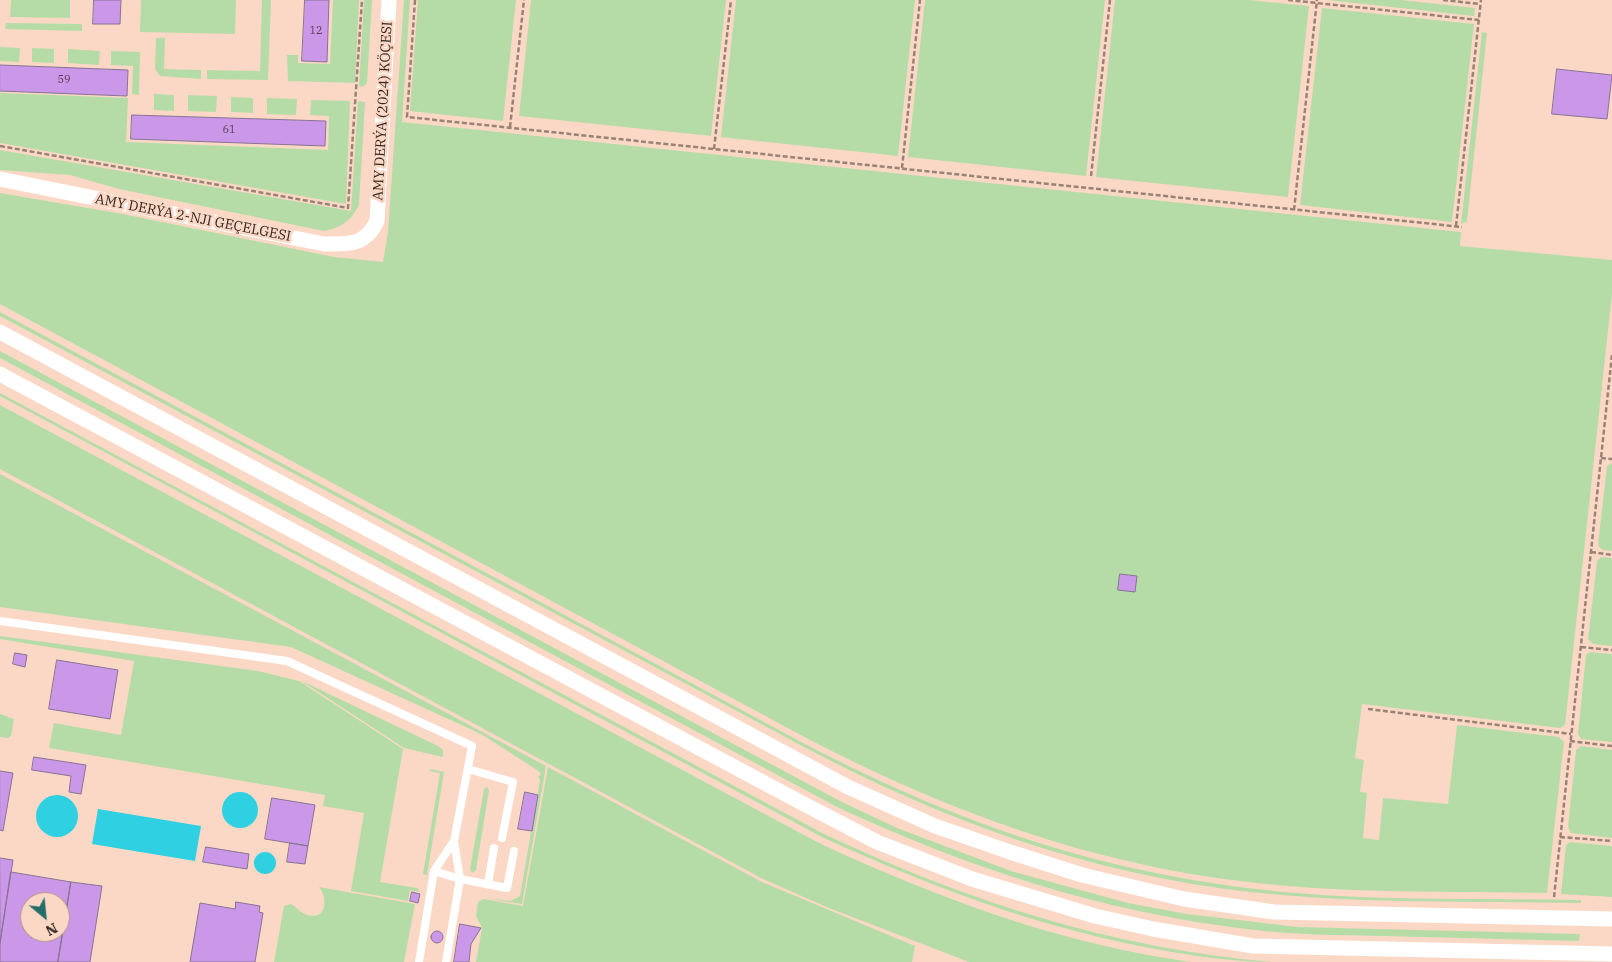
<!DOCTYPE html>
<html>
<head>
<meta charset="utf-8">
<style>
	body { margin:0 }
	#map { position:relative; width:1612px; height:962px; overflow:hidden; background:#fbd8c6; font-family:"IBM Plex Serif",serif }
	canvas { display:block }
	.north { position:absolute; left:20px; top:892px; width:50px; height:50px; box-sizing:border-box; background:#fbd8c6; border:1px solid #ab9183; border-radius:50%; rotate:152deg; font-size:14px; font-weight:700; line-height:20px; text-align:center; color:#33271f }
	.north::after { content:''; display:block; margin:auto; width:18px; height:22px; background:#236d68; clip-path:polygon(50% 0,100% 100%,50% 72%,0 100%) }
</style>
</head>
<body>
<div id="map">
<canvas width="1612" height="962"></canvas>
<div class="north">N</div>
</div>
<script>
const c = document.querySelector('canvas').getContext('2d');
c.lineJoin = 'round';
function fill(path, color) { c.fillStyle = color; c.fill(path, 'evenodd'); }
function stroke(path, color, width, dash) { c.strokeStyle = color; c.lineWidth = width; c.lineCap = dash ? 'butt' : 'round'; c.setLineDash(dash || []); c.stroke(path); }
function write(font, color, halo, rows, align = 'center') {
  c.font = font + ' "IBM Plex Serif",serif'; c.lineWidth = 5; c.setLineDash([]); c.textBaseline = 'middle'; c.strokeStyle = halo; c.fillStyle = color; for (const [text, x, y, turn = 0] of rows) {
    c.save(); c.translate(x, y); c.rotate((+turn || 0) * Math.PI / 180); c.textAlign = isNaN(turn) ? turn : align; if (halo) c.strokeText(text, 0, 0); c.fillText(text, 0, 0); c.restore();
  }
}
fill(new Path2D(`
	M 11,0 L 70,0 L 70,18 L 10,17 Z
	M 141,0 L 236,0 L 235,34 L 140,32 Z
	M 262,0 L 271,0 L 268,80 L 207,79 L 207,70 L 260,71 Z
	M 333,0 L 359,0 L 355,83 L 288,81 L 287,55 L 298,55 L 298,63 L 330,64 Z
	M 364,0 L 372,0 L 367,83 L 362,87 L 359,86 Z
	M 404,0 L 410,0 L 402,122 L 1461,232 L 1460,246 L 1612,260 L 1612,294 L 1565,725 L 1560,728 L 1362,704 L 1355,758 L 1364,760 L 1360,792 L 1367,793 L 1363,838 L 1379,840 L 1383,798 L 1448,804 L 1457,725 L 1559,737 L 1564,742 L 1547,893 C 1448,891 1347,894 1248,882 C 1091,864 949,812 810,740 L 0,304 L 0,193 L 123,214 L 334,257 L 383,262 L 388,232 Z
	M 418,0 L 516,0 L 503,121 L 410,111 Z
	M 531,0 L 726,0 L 711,136 L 519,116 Z
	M 736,0 L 915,0 L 898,156 L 721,137 Z
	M 925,0 L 1105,0 L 1086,176 L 908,157 Z
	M 1115,0 L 1249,0 L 1309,6 L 1288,197 L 1096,177 Z
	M 1327,0 L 1401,0 L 1475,8 L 1474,16 Z
	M 1322,8 L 1474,24 L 1452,222 L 1300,205 Z
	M 6,23 L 82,24 L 82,31 L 5,29 Z
	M 1482,32 L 1487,33 L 1467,221 L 1461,224 Z
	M 156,38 L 165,38 L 164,69 L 201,70 L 201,79 L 160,76 L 155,69 Z
	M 0,47 L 20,48 L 19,62 L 0,61 Z
	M 32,48 L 54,49 L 54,63 L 32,62 Z
	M 68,49 L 100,51 L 99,65 L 68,63 Z
	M 111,51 L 140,52 L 139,95 L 132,94 L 133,66 L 111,65 Z
	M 0,93 L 128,98 L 126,142 L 328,150 L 329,116 L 310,115 L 311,100 L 350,101 L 346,204 L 0,143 Z
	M 154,94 L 174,95 L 174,111 L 154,110 Z
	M 188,95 L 217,96 L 216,112 L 188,111 Z
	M 231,97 L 253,98 L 253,113 L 231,112 Z
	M 267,98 L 297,99 L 296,115 L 267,114 Z
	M 358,101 L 365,102 L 359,205 C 351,221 341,228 324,231 L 119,189 L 70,175 L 0,170 L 0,150 L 351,211 Z
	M 0,312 L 805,744 C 966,828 1114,877 1295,893 C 1390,901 1486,898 1581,900 L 1581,903 C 1471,901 1359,904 1250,892 C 1090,874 946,822 804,747 L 0,316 Z
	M 0,351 L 840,801 L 897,828 L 1011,871 L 1128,903 L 1187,914 L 1298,927 L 1580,934 L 1579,941 C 1514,939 1449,938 1384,936 C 1338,935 1292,935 1246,929 C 1099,911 971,869 837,807 L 0,358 Z
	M 0,393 L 824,834 C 966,901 1115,949 1273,962 C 1229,962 1187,955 1145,947 C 1032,925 926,885 822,837 L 0,396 Z
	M 0,405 L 819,843 C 937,898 1061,944 1191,962 L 969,962 L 829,908 L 763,879 L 0,469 Z
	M 1612,463 L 1612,551 L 1602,550 L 1598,545 L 1607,466 Z
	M 0,474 L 546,766 L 522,904 L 483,898 L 511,901 L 520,896 L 540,780 L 538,777 L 541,774 L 537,770 L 481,734 L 291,647 L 0,607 Z
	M 1601,557 L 1612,558 L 1612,646 L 1593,644 L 1588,639 L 1597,561 Z
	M 0,636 L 258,671 L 299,681 L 403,749 L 380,882 L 417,888 L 420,892 L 410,890 L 408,901 L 351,891 L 364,813 L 323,806 L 325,795 L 49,748 L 54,723 L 121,735 L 134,661 L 0,639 Z
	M 1590,652 L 1612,654 L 1612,742 L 1581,739 L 1578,734 L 1586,655 Z
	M 300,680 L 438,746 L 443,750 L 443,757 L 404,748 Z
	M 0,714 L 14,719 L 11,736 L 8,738 L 0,737 Z
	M 1581,746 L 1612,750 L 1612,838 L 1571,833 L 1568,827 L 1576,750 Z
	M 548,767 L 762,882 L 915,946 L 912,962 L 476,962 L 482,928 L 476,916 L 478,902 L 483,899 L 523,906 Z
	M 430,769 L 444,772 L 427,875 L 423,874 L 440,773 L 429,771 Z
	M 487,787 L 489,790 L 476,870 L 472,873 L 470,869 L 484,789 Z
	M 1570,842 L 1612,846 L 1612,897 L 1561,894 L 1566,845 Z
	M 319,887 L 415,904 L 404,962 L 274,962 L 284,906 L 291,904 C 297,907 301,914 308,915 C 327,920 328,898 319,887 Z`), '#b5dca7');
fill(new Path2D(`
	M222 810a18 18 0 1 1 36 0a18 18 0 1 1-36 0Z
	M36 816a21 21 0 1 1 42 0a21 21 0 1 1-42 0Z
	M 98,809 L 201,826 L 195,861 L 92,844 Z
	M254 863a11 11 0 1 1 22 0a11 11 0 1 1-22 0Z`), '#2ed0e1');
const building = new Path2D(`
	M 94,0 L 121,0 L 120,24 L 93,24 Z
	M 305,0 L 329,0 L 327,62 L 302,61 Z
	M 0,65 L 128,70 L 127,96 L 0,91 Z
	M 1557,69 L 1612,75 L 1607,119 L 1552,114 Z
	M 132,115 L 326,121 L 325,146 L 131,139 Z
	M 1120,574 L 1137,576 L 1135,592 L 1118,590 Z
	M 15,653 L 27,655 L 25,667 L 13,664 Z
	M 57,660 L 118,670 L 110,719 L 49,709 Z
	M 34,757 L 86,765 L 81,794 L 69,792 L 71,776 L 32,770 Z
	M 0,771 L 13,773 L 3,831 L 0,830 Z
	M 525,792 L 538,795 L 532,831 L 518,829 Z
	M 272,798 L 315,805 L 308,846 L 265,839 Z
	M 290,843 L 308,846 L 305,864 L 287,862 Z
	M 206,847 L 249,854 L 247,869 L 203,862 Z
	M 0,858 L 13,860 L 0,943 Z
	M 11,872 L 71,882 L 58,962 L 0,962 L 0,943 ZM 30,902 L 60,902 L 60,932 L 30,932 Z
	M 71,882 L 102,886 L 90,962 L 58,962 Z
	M 412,892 L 420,894 L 418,903 L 410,901 Z
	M 236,902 L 260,906 L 259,912 L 263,913 L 255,962 L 190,962 L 200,903 L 235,909 Z
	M 460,924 L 481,928 L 471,944 L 469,962 L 454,962 Z
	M431 937a6 6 0 1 1 12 0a6 6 0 1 1-12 0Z`);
fill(building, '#cb97e9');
stroke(building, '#867591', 1);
stroke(new Path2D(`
	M 415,0 L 407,117 L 1462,227
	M 1288,0 L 1479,20
	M 1443,0 L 1480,4
	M 510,127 L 524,0
	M 0,146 L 348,208 L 362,0
	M 714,149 L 731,0
	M 902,168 L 920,0
	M 1091,176 L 1110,0
	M 1294,210 L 1317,0
	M 1456,226 L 1481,0
	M 1601,458 L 1612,459
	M 1591,552 L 1612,555
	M 1581,647 L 1612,650
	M 1368,709 L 1571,734
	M 1570,741 L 1612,746
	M 1560,837 L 1612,841
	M 1554,897 L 1612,355`), '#9a8275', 2.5, [5, 2.5]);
stroke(new Path2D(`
	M 0,621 L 287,661 L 472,746 L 454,841 L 460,879 L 446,962
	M 468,769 L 513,782 L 502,838
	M 434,871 L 460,879 L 507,888 L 514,851
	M 488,884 L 494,848
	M 419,962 L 434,871 L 454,841`), '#fff', 8);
stroke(new Path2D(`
	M 0,179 L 324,244 C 349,244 365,246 377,221 L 389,0
	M 0,332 L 848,787 L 935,826 L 1010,852 L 1082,875 L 1184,899 L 1274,912 L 1612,919
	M 0,374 L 800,802 L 877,842 L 972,879 L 1095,916 L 1153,929 L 1253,946 L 1612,954`), '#fff', 15);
write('11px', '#594352', null, [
	["12",316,31],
	["59",64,80],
	["61",229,130]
]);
write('14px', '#33271f', '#fbd8c6', [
	["AMY DERÝA (2024) KÖÇESI",383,111,-87],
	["AMY DERÝA 2-NJI GEÇELGESI",193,218,11]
]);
</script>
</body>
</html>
